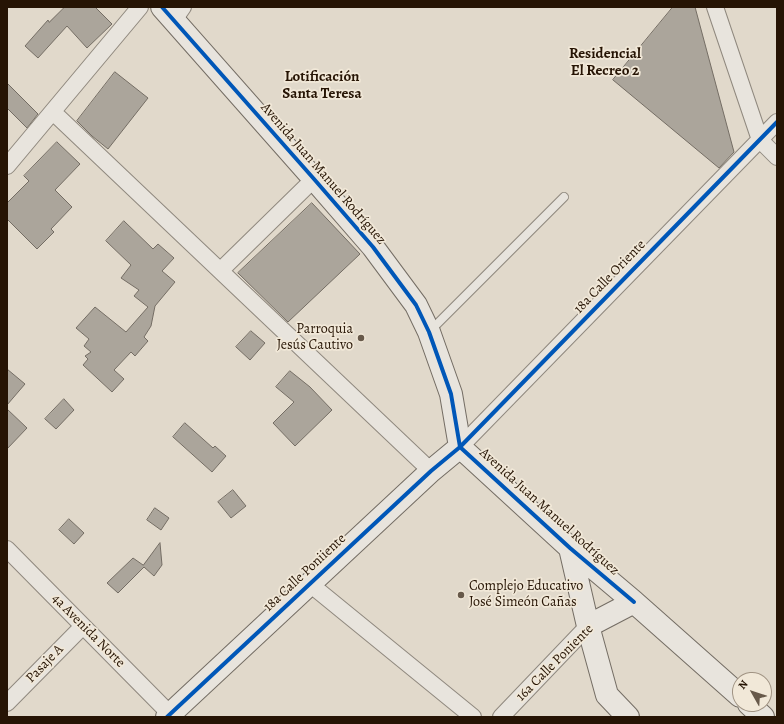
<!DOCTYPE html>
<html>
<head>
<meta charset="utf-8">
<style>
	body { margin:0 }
	#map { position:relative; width:784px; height:724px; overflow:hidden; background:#e1d9cb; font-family:Alegreya,serif }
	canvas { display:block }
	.frame { position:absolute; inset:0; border:8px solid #261404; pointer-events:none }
	.north { position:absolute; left:732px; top:672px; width:40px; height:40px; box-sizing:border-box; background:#f1e8d8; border:1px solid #a09383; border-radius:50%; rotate:309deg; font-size:11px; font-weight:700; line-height:16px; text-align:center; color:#261404 }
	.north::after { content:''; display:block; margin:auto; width:14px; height:18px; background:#67594a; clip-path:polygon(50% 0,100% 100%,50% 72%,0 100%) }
</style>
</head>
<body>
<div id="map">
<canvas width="784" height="724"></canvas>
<div class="frame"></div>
<div class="north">N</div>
</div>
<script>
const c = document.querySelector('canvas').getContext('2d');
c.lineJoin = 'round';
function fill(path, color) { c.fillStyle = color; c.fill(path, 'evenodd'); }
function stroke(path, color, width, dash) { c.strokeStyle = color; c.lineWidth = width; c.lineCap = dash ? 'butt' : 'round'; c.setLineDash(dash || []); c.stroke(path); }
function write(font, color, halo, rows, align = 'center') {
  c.font = font + ' Alegreya,serif'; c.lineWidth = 3.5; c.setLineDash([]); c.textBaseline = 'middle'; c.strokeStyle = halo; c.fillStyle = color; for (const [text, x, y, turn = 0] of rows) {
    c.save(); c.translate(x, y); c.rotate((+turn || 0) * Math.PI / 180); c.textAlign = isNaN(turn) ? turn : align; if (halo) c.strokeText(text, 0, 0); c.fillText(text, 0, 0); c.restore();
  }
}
const building = new Path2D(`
	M 65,7 L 95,7 L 112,24 L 87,48 L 67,26 L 38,58 L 25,46 L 48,20 L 49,22 Z
	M 673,7 L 695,7 L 734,152 L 719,168 L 613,80 Z
	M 115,72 L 148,98 L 108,149 L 92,136 L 77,121 Z
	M 7,83 L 38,114 L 27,128 L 7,108 Z
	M 57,142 L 80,164 L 55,190 L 72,207 L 51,229 L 54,232 L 37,249 L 7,219 L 7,203 L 29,181 L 24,176 Z
	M 312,203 L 360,254 L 288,322 L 238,273 Z
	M 124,221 L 153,249 L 158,244 L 174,258 L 162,271 L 175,282 L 155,306 L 151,326 L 144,337 L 148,341 L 135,356 L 131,352 L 114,370 L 124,379 L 112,392 L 83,365 L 88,359 L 85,356 L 91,352 L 84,346 L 89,339 L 76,328 L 95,307 L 126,332 L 148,307 L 134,296 L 139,290 L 121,278 L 131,265 L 106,241 Z
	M 251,331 L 265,343 L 250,360 L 236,347 Z
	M 7,369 L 25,384 L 7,405 Z
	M 290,371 L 310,387 L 332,410 L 295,446 L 273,423 L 294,402 L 276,387 Z
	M 64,399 L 74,410 L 56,429 L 45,419 Z
	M 7,409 L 27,428 L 7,449 Z
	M 185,423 L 213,448 L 215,446 L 226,456 L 212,472 L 173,437 Z
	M 233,490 L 246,506 L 231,518 L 218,502 Z
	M 155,508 L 169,518 L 161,530 L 147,520 Z
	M 69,519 L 84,533 L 74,544 L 59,530 Z
	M 160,543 L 162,565 L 154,576 L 144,567 L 118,593 L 107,583 L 133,558 L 143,565 Z`);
fill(building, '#aba59b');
stroke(building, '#746d64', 1);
const lane = new Path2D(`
	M 431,330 L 564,197`);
const street = new Path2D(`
	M 715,7 L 760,140 L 777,157
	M 174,20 L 183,7
	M 53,112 L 431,471
	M 7,166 L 140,7
	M 221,270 L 314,179
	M 460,447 L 777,122
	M 7,549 L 170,714
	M 310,584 L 473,717
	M 7,703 L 83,626
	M 501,717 L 588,626`);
const secondary = new Path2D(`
	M 162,7 L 314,179 L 373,247 L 416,305 L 429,332 L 451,394 L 460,447 L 570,548 L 634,602 L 740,696
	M 570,548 L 588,626 L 607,695 L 628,717
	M 588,626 L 634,602
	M 749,704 L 763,717
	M 167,717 L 431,471 L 460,447`);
stroke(lane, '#8f887e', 10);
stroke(street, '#8f887e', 18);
stroke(secondary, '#746d64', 24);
stroke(lane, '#e8e4dd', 8);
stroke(street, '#e8e4dd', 16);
stroke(secondary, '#e8e4dd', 22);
stroke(new Path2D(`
	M 162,7 L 314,179 L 373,247 L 416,305 L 429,332 L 451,394 L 460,447 L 570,548 L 634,602
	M 167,717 L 431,471 L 460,447 L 777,122`), '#0057b8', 4);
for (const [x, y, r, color] of [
	[361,338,4,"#67594a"],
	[461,595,4,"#67594a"]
]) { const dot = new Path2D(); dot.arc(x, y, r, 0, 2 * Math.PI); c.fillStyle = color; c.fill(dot); stroke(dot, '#f1e8d8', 1.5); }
write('14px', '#261404', '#f1e8d8', [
	["Avenida Juan Manuel Rodríguez",323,174,49],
	["18a Calle Oriente",610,277,-46],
	["Avenida Juan Manuel Rodríguez",549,512,42],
	["18a Calle Poniiente",305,573,-43],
	["4a Avenida Norte",88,631,45],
	["16a Calle Poniente",555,663,-45],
	["Pasaje A",45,664,-46]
]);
write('14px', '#261404', '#f1e8d8', [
	["Parroquia",353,330],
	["Jesús Cautivo",353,346],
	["Complejo Educativo",469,587,"left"],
	["José Simeón Cañas",469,603,"left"]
], 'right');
write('bold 15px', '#261404', '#f1e8d8', [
	["Residencial",605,54],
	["El Recreo 2",605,71],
	["Lotificación",322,77],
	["Santa Teresa",322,94]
]);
</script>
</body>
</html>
